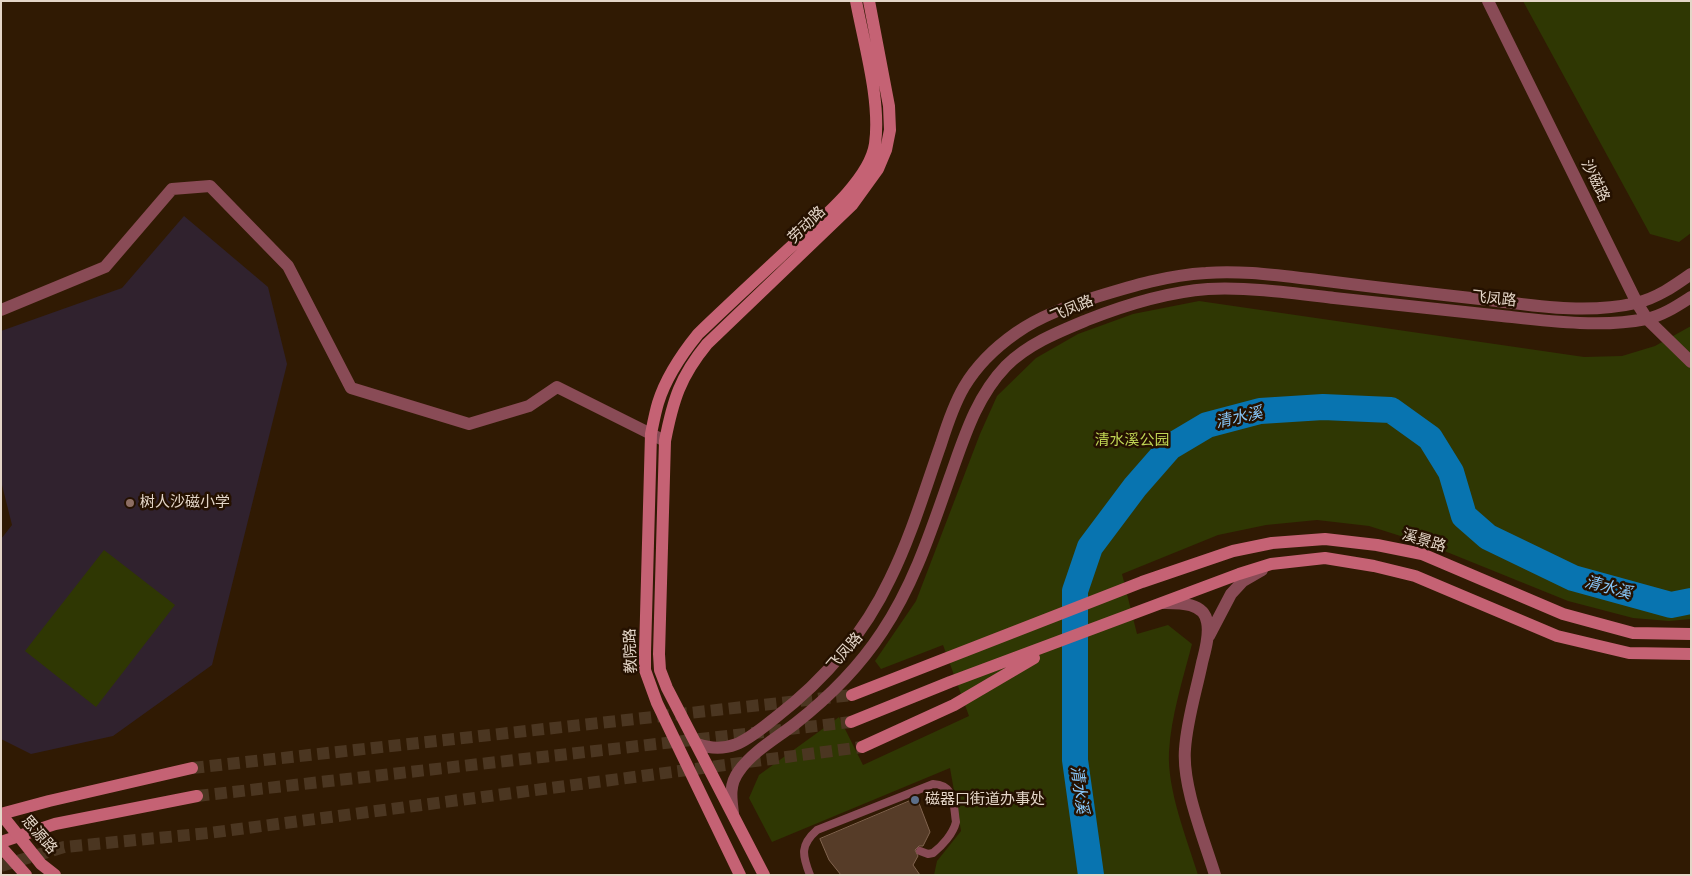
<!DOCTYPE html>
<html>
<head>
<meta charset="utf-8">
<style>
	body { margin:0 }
	#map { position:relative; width:1692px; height:876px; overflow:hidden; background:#301a03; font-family:"Noto Sans",sans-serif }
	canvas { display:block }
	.frame { position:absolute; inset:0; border:2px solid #e4d6c8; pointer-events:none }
</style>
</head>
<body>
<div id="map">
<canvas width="1692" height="876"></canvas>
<div class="frame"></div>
</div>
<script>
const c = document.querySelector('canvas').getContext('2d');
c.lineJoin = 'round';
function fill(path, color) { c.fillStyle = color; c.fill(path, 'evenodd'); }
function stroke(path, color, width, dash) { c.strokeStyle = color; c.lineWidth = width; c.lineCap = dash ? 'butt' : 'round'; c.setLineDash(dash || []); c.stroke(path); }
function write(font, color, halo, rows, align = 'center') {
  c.font = font + ' "Noto Sans","Noto Sans SC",sans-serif'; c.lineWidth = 5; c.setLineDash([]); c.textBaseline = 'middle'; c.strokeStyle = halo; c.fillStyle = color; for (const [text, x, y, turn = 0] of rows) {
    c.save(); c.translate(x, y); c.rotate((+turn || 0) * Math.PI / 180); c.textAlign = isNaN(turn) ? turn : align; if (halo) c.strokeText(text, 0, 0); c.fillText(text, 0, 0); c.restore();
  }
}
fill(new Path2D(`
	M 184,216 L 268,287 L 287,364 L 212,665 L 113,736 L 31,754 L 1,739 L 1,539 L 12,525 L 1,481 L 1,331 L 122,288 Z`), '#30222e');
fill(new Path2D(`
	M 1523,1 L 1691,1 L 1691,233 L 1679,242 L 1650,234 Z
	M 1199,301 L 1584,357 L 1622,356 L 1655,346 L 1691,326 L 1691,619 L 1669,621 L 1633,618 L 1568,601 L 1432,546 L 1369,526 L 1317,520 L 1266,525 L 1218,535 L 1122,574 L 1137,634 L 1168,625 L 1192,644 C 1183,679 1171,716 1169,752 C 1167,790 1187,839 1198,875 L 934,875 L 937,861 L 961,831 L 950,768 L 772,842 L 749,798 L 759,775 L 839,717 L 863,765 L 969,716 L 943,645 L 881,669 L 875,661 L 916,601 L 980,434 L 997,396 L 1036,358 L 1078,334 L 1133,314 Z
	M 104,550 L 175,605 L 96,707 L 25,651 Z`), '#2f3703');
stroke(new Path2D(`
	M 1091,875 L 1075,760 L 1075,591 L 1090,547 L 1135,487 L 1170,447 L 1207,425 L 1260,411 L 1323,407 L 1391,410 L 1430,438 L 1451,472 L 1464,516 L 1488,537 L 1573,578 L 1671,605 L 1691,601`), '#0874b0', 26);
const building = new Path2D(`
	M 917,798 L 930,832 L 923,846 L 919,846 L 915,850 L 918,856 L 913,865 L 920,875 L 841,875 L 829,860 L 820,839 Z`);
fill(building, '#563c28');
stroke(building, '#81644f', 1);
stroke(new Path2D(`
	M 192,768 L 852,695
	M 197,796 L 851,722`), '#4b3621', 12, [12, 6]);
stroke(new Path2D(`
	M 1,866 L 64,847 L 209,833 L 862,747`), '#4b3621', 12, [12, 6]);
stroke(new Path2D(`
	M 810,875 C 802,855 800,845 817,830 L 933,784 C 956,785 953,804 956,822 C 953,834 942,846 933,853 L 928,854 L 920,851`), '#894b56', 8);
stroke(new Path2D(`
	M 1,310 L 105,267 L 172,189 L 210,186 L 288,266 L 351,388 L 469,424 L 529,406 L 557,387 L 665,441`), '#894b56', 12);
stroke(new Path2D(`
	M 1488,1 L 1637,303 L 1647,319 L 1691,362
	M 1163,603 C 1178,603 1204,602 1207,622 C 1210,635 1205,651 1202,663 C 1196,692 1187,720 1185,749 C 1182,786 1204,839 1215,875
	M 1209,636 L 1231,594 L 1243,581 L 1262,570
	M 697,744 C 731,756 749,738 775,718 C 823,681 864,634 890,579 C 911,537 925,489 941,444 C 947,425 954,404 964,387 C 977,365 996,347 1016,333 C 1040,316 1069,306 1096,297 C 1132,286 1168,275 1206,273 C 1243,270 1281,276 1318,280 C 1372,287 1426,293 1480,299 C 1531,305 1585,315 1636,303 C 1657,298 1674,286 1691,274
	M 733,813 C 731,798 729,784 739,771 C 753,751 777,738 796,723 C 829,697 859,667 882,632 C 914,584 931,531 950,477 C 964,438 976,397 1006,366 C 1028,344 1058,332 1087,320 C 1125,305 1167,292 1208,289 C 1250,287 1292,293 1334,298 C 1390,304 1446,310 1502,316 C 1548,321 1601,328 1646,319 C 1662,316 1677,306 1691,297`), '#894b56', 12);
stroke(new Path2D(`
	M 852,695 L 1142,582 L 1233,551 L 1272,543 L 1325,539 L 1377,545 L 1422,554 L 1563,614 L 1633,633 L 1691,634
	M 851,722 L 950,682 L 1239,574 L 1271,564 L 1325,558 L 1374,566 L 1415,576 L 1557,636 L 1629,653 L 1691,654
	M 862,747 L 954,705 L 1034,658
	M 1,814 L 49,801 L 192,768
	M 1,842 L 55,824 L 197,796
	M 740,875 L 657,703 L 645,670 L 645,652 L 651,434 C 653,424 655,413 658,403 C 666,377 681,355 698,334 C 725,308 753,282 781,256 C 809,229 869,184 875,144 C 881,101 864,44 856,1
	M 764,875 L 667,688 L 660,670 L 659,654 L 665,441 C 673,400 680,377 707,344 L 852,205 L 878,169 L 886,150 L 890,130 L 889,106 L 869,1`), '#c56274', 12);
stroke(new Path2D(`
	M 1,814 L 41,864 L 55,875
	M 1,847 L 26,875`), '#c56274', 12);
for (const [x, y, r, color] of [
	[130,503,5,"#8d6e63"],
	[915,800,5,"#5c6f8a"]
]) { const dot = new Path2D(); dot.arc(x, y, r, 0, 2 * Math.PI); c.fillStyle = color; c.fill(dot); stroke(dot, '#251100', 2); }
write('15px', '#e4d6c8', '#251100', [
	["沙磁路",1595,181,64],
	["劳动路",807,225,-44],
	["飞凤路",1494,299,6],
	["飞凤路",1072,309,-23],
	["溪景路",1424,541,17],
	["教院路",631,651,-92],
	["飞凤路",845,652,-49],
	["思源路",39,835,49]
]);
write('15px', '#bfd553', '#251100', [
	["清水溪公园",1132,441]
]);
write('15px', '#e4d6c8', '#251100', [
	["树人沙磁小学",140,503],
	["磁器口街道办事处",925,800]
], 'left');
write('italic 16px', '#87c5f6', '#251100', [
	["清水溪",1239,418,-13],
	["清水溪",1608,588,15],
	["清水溪",1079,790,82]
]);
</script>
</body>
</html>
